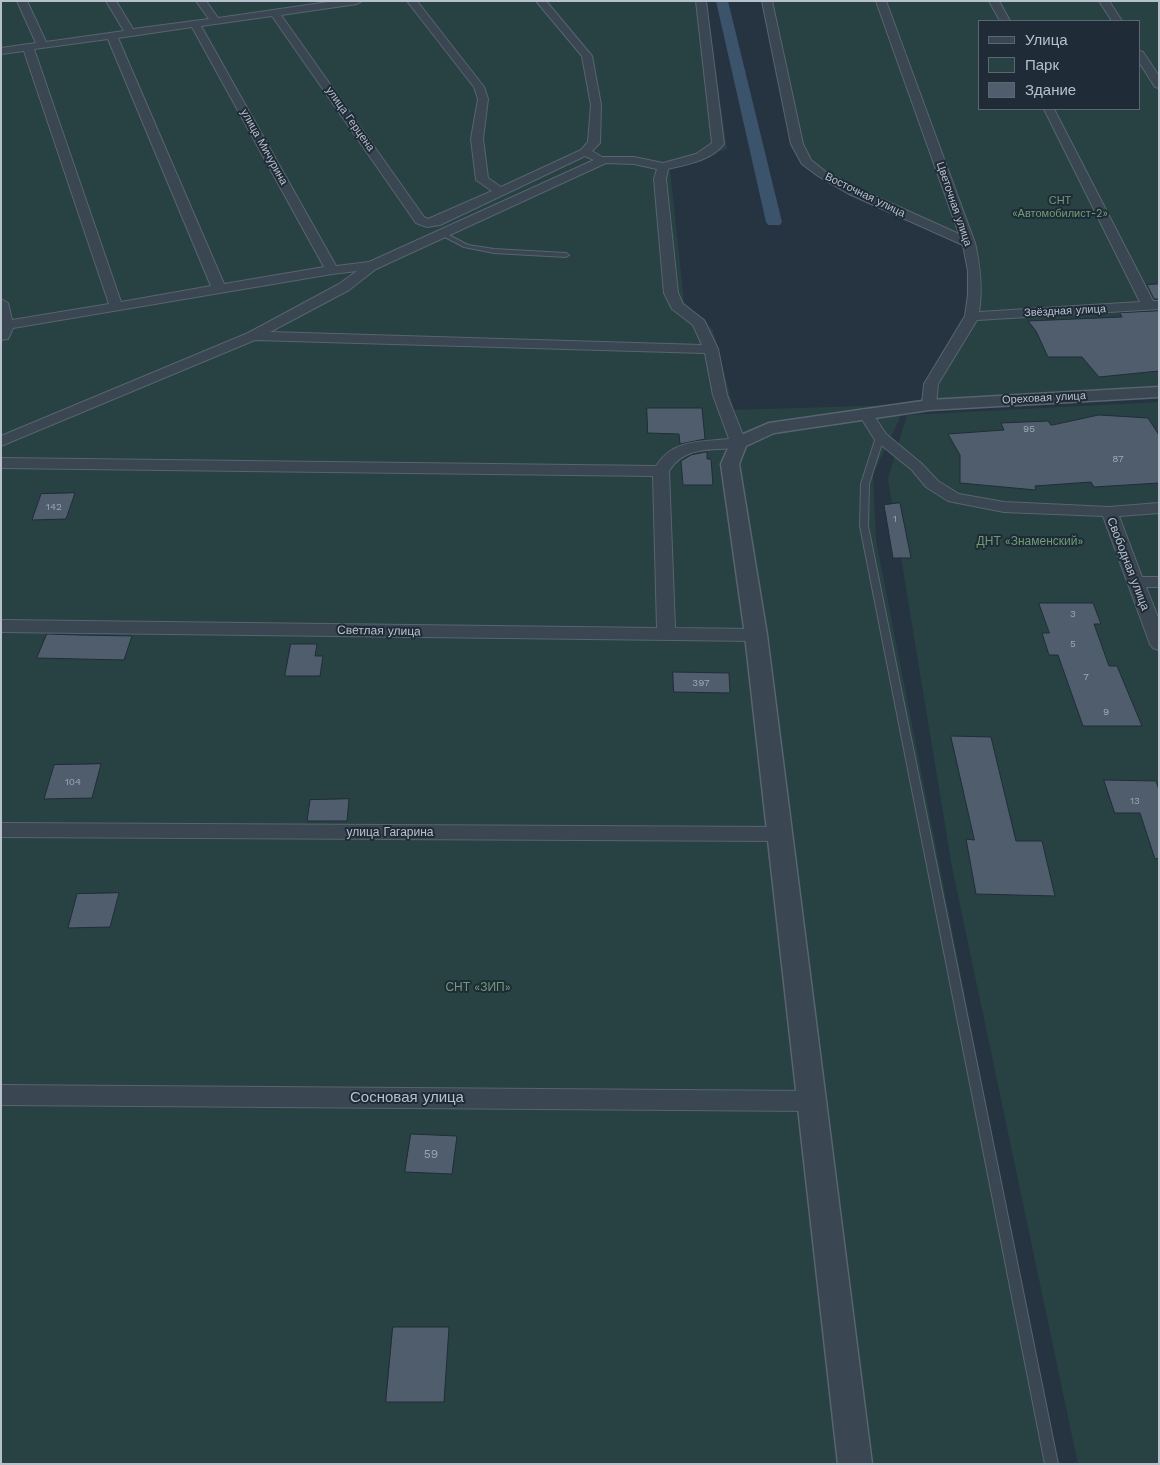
<!DOCTYPE html>
<html>
<head>
<meta charset="utf-8">
<style>
	body { margin:0 }
	#map { position:relative; width:1160px; height:1465px; overflow:hidden; background:#263442; font-family:"Work Sans",sans-serif }
	canvas { display:block }
	.frame { position:absolute; inset:0; border:2px solid #b7c1cc; pointer-events:none }
	.legend { position:absolute; left:978px; top:20px; width:162px; height:90px; box-sizing:border-box; background:#1f2b37; border:1px solid #5c6773; margin:0; padding:6px 9px; list-style:none; font-size:15px; color:#b7c1cc }
	.legend li { display:flex; align-items:center; gap:10px; height:25px }
	.legend b { width:25px; border:1px solid #5c6773 }
</style>
</head>
<body>
<div id="map">
<canvas width="1160" height="1465"></canvas>
<div class="frame"></div>
<ul class="legend">
<li><b style="height:6px;background:#3a4652"></b>Улица</li>
<li><b style="height:14px;background:#284243"></b>Парк</li>
<li><b style="height:14px;background:#4f5d6d"></b>Здание</li>
</ul>
</div>
<script>
const c = document.querySelector('canvas').getContext('2d');
c.lineJoin = 'round';
function fill(path, color) { c.fillStyle = color; c.fill(path, 'evenodd'); }
function stroke(path, color, width, dash) { c.strokeStyle = color; c.lineWidth = width; c.lineCap = dash ? 'butt' : 'round'; c.setLineDash(dash || []); c.stroke(path); }
function write(font, color, halo, rows, align = 'center') {
  c.font = font + ' "Work Sans",sans-serif'; c.lineWidth = 4; c.setLineDash([]); c.textBaseline = 'middle'; c.strokeStyle = halo; c.fillStyle = color; for (const [text, x, y, turn = 0] of rows) {
    c.save(); c.translate(x, y); c.rotate((+turn || 0) * Math.PI / 180); c.textAlign = isNaN(turn) ? turn : align; if (halo) c.strokeText(text, 0, 0); c.fillText(text, 0, 0); c.restore();
  }
}
fill(new Path2D(`
	M 1,1 L 706,1 L 727,149 L 670,169 L 684,302 L 713,330 L 734,410 L 899,405 L 900,418 L 873,474 L 876,540 L 1056,1464 L 1,1464 Z
	M 767,1 L 1159,1 L 1159,392 L 929,405 L 931,384 L 972,315 L 969,243 L 853,191 L 806,162 ZM 979,21 L 1139,21 L 1139,109 L 979,109 Z
	M 1159,402 L 1159,1464 L 1078,1464 L 952,867 L 888,479 L 907,415 Z`), '#284243');
fill(new Path2D(`
	M 716,1 L 728,1 L 782,222 L 780,225 L 768,225 L 766,222 Z`), '#3b536b');
const building = new Path2D(`
	M 1159,284 L 1159,299 L 1154,299 L 1147,285 Z
	M 1159,311 L 1159,371 L 1099,377 L 1082,357 L 1048,357 L 1036,331 L 1028,321 L 1122,317 L 1120,313 Z
	M 647,408 L 702,408 L 705,439 L 680,444 L 679,434 L 648,433 Z
	M 1099,415 L 1148,418 L 1159,435 L 1159,483 L 1094,487 L 1091,482 L 1035,486 L 1036,490 L 960,483 L 960,455 L 948,434 L 1004,430 L 1001,423 L 1048,421 L 1051,425 Z
	M 707,452 L 707,459 L 711,459 L 713,485 L 683,485 L 681,461 L 691,455 Z
	M 75,493 L 66,519 L 32,520 L 41,494 Z
	M 900,503 L 911,558 L 893,558 L 884,505 Z
	M 1039,603 L 1093,603 L 1101,624 L 1094,624 L 1109,666 L 1117,666 L 1142,726 L 1083,726 L 1058,655 L 1049,655 L 1042,633 L 1049,633 Z
	M 47,634 L 80,635 L 132,636 L 124,660 L 37,658 Z
	M 291,644 L 317,644 L 315,656 L 323,656 L 320,676 L 285,676 Z
	M 673,672 L 729,673 L 730,693 L 674,692 Z
	M 951,736 L 991,737 L 1016,841 L 1042,841 L 1055,896 L 976,894 L 966,839 L 974,840 Z
	M 101,764 L 92,798 L 44,799 L 54,765 Z
	M 1104,780 L 1156,781 L 1159,790 L 1159,858 L 1155,859 L 1140,813 L 1115,813 Z
	M 349,799 L 347,821 L 307,821 L 310,800 Z
	M 119,893 L 110,927 L 68,928 L 77,894 Z
	M 411,1134 L 457,1136 L 452,1174 L 405,1172 Z
	M 393,1327 L 449,1327 L 444,1402 L 386,1402 Z`);
fill(building, '#4f5d6d');
stroke(building, '#212d39', 1);
const service = new Path2D(`
	M 441,233 L 445,233 L 468,245 L 494,249 L 566,253 L 569,255 L 566,257 L 494,253 L 464,247 L 441,235 Z
	M 880,435 L 884,437 L 869,484 L 868,526 L 1058,1464 L 1045,1464 L 860,526 L 861,484 L 876,437 Z`);
const minor = new Path2D(`
	M 17,1 L 27,1 L 46,42 L 124,31 L 106,1 L 116,1 L 133,29 L 209,19 L 196,1 L 206,1 L 218,18 L 335,1 L 362,1 L 357,4 L 281,15 L 424,217 L 428,219 L 492,191 L 476,180 L 471,139 L 478,99 L 474,87 L 407,1 L 417,1 L 484,87 L 488,99 L 483,139 L 488,178 L 501,187 L 581,150 L 588,142 L 591,105 L 582,56 L 536,1 L 546,1 L 592,56 L 601,105 L 600,143 L 592,151 L 602,157 L 634,157 L 663,163 L 696,154 L 712,143 L 696,1 L 706,1 L 724,144 C 710,161 688,164 668,169 L 666,179 L 678,293 L 683,304 L 704,320 L 718,349 L 727,395 L 746,443 L 743,446 L 738,448 C 712,450 684,446 669,471 L 675,628 L 756,629 L 762,631 L 765,635 L 762,639 L 756,641 L 1,632 L 1,620 L 657,628 L 653,476 L 1,468 L 1,458 L 656,466 C 673,439 700,442 729,439 L 713,395 L 705,353 L 255,340 L 1,446 L 1,436 L 248,333 L 339,284 L 357,271 L 332,274 L 13,328 L 8,339 L 1,340 L 1,299 L 8,303 L 12,320 L 109,304 L 24,51 L 1,54 L 1,48 L 36,43 ZM 272,16 L 416,223 L 427,227 L 440,225 L 585,156 L 594,160 L 369,262 L 336,266 L 201,26 ZM 192,27 L 324,267 L 224,284 L 118,38 ZM 108,39 L 211,286 L 121,302 L 34,49 ZM 606,163 L 634,164 L 657,169 L 654,179 L 664,293 L 672,309 L 693,325 L 702,345 L 270,332 L 349,290 L 376,269 Z
	M 762,1 L 772,1 L 803,144 L 811,160 L 826,172 L 857,188 L 959,234 L 876,1 L 886,1 L 975,243 C 980,266 983,288 979,312 L 1140,302 L 1044,109 L 1054,109 L 1153,301 L 1159,301 L 1159,309 L 977,320 L 938,384 L 936,405 L 934,408 L 924,408 L 922,405 L 924,384 L 965,316 L 968,295 L 968,271 L 963,245 L 849,194 L 818,176 L 802,164 L 791,144 Z
	M 989,1 L 999,1 L 1010,21 L 1000,21 Z
	M 1099,1 L 1109,1 L 1122,21 L 1112,21 Z
	M 1139,51 L 1143,52 L 1159,76 L 1159,88 L 1155,87 L 1139,62 Z
	M 865,409 L 870,410 L 886,434 L 922,464 L 938,481 L 959,494 L 1004,502 L 1109,507 L 1159,503 L 1159,513 L 1119,516 L 1142,577 L 1159,577 L 1159,587 L 1146,587 L 1159,620 L 1159,650 L 1153,648 L 1150,644 L 1103,516 L 1004,512 L 948,501 L 926,487 L 912,470 L 875,440 L 858,413 L 860,410 Z
	M 1,823 L 779,827 L 786,829 L 789,834 L 786,839 L 779,841 L 1,837 Z
	M 1,1085 L 813,1091 L 821,1094 L 825,1101 L 821,1108 L 813,1111 L 1,1105 Z`);
const tertiary = new Path2D(`
	M 1159,387 L 1159,397 L 929,410 L 774,433 L 746,446 L 739,464 L 767,635 L 872,1464 L 838,1464 L 745,635 L 721,464 L 732,439 L 769,423 L 929,400 Z`);
stroke(service, '#58646f', 2);
stroke(minor, '#58646f', 2);
stroke(tertiary, '#58646f', 3);
fill(service, '#3a4652');
fill(minor, '#3a4652');
fill(tertiary, '#3a4652');
write('10px', '#9da8b4', null, [
	["95",1029,429],
	["87",1118,459],
	["142",54,507],
	["1",895,519],
	["3",1073,614],
	["5",1073,644],
	["7",1086,677],
	["397",701,683],
	["9",1106,712],
	["104",73,782],
	["13",1135,801]
]);
write('11px', '#b7c1cc', '#1f2b37', [
	["улица Герцена",350,119,55],
	["улица Мичурина",264,147,61],
	["Восточная улица",865,195,26],
	["Цветочная улица",954,204,71],
	["Звёздная улица",1065,311,-3],
	["Ореховая улица",1044,398,-3]
]);
write('11px', '#6e9d75', '#1f2b37', [
	["СНТ",1060,201],
	["«Автомобилист-2»",1060,214]
]);
write('12px', '#6e9d75', '#1f2b37', [
	["ДНТ «Знаменский»",1030,541],
	["СНТ «ЗИП»",478,987]
]);
write('12px', '#b7c1cc', '#1f2b37', [
	["Свободная улица",1128,564,69],
	["Светлая улица",379,631,1],
	["улица Гагарина",390,832]
]);
write('12px', '#9da8b4', null, [
	["59",431,1154]
]);
write('15px', '#b7c1cc', '#1f2b37', [
	["Сосновая улица",407,1098]
]);
</script>
</body>
</html>
